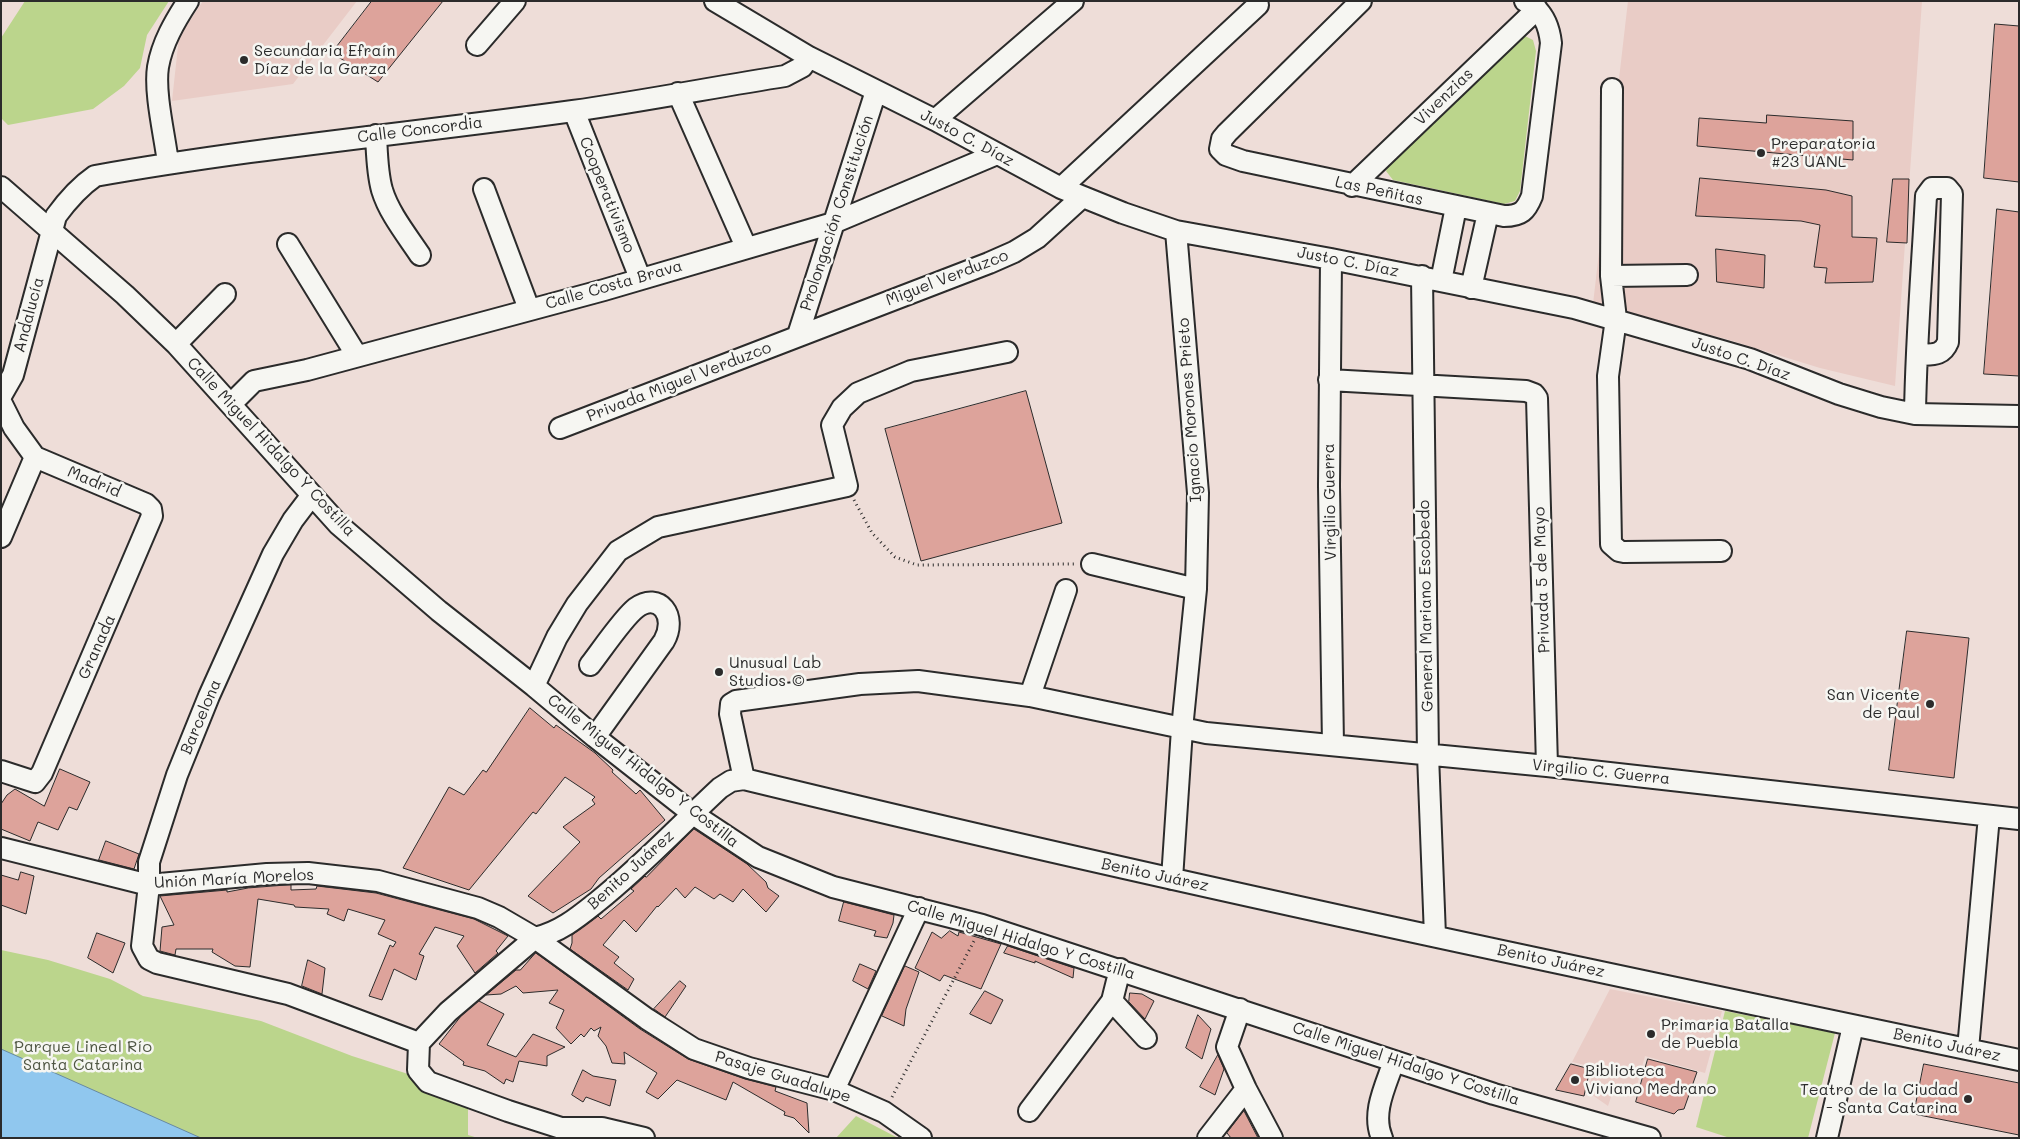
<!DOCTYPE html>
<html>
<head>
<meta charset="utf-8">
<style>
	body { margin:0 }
	#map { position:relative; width:2020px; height:1139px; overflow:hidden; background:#eeddd8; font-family:Mali,sans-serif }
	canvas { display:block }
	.frame { position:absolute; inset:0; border:2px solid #2b2b2b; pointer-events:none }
</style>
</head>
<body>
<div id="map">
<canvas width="2020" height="1139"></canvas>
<div class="frame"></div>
</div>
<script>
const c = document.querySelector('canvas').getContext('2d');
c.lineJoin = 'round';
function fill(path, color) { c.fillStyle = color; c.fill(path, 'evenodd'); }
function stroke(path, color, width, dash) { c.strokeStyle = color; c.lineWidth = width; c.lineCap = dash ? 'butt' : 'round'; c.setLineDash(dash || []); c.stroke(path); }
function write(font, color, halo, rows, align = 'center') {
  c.font = font + ' Mali,sans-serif'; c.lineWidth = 5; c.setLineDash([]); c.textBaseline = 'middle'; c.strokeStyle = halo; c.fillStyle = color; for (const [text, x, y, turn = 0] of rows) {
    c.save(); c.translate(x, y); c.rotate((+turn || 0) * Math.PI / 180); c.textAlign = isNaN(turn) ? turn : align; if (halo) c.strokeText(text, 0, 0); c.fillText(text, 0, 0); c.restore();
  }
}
fill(new Path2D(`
	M 203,1 L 357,1 L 293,84 L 172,101 L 179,37 Z
	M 1628,1 L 1922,1 L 1895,386 L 1820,368 L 1726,339 L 1593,304 Z
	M 1610,989 L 1722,1011 L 1705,1073 L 1645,1056 L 1635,1093 L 1614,1088 L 1608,1106 L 1588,1092 L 1594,1067 L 1572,1062 Z`), '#e9ccc6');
fill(new Path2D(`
	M 25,1 L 169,1 L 147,35 L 140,68 L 124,86 L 93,109 L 8,125 L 1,118 L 1,38 Z
	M 1525,36 L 1533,40 L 1536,51 L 1520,191 L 1515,201 L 1504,204 L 1393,180 L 1386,171 L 1390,162 L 1516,40 Z
	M 1,950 L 48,960 L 110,979 L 143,996 L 261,1021 L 352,1056 L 405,1073 L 468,1106 L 468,1135 L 478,1138 L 1,1138 Z
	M 1725,1011 L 1835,1033 L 1808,1138 L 1730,1138 L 1696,1127 Z
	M 856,1116 L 898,1138 L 836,1138 Z`), '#bbd58c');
const water = new Path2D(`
	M 1,1049 L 201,1138 L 1,1138 Z`);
fill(water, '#90c7ee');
stroke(water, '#6889a0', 1);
const building = new Path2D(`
	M 372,1 L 443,1 L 378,82 L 332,53 Z
	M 1995,24 L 2019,26 L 2019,182 L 1984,178 Z
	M 1767,115 L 1853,121 L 1853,160 L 1697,146 L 1699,118 L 1766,123 Z
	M 1700,178 L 1826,190 L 1852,196 L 1852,237 L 1877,238 L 1873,282 L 1825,283 L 1827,268 L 1814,267 L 1820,225 L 1801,221 L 1696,216 Z
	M 1893,179 L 1909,179 L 1907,243 L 1887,242 Z
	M 1997,209 L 2019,212 L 2019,376 L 1984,374 Z
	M 1716,249 L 1765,255 L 1764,288 L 1717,282 Z
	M 1026,391 L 1062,523 L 921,561 L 885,429 Z
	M 1907,631 L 1969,638 L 1954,778 L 1889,770 Z
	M 530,708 L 554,728 L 556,725 L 595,753 L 613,770 L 612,772 L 636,794 L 640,790 L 665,820 L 599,878 L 591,889 L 553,913 L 528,896 L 580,842 L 563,827 L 595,804 L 592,800 L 595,797 L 565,777 L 536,814 L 533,812 L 469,890 L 403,868 L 449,787 L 464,795 L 483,770 L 486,772 Z
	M 60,769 L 90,782 L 77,810 L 69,807 L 58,830 L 38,822 L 30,841 L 1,829 L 1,804 L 7,795 L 15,789 L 44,806 Z
	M 694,829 L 747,864 L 766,882 L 768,888 L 779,896 L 766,912 L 743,889 L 733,902 L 720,894 L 714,899 L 695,887 L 685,898 L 676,888 L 658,907 L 657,906 L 636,932 L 624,920 L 603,945 L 619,957 L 614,963 L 634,979 L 628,990 L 570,949 L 572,943 L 572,935 L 598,916 L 601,919 L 634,891 L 631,889 L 645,876 L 646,877 Z
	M 106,841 L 139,854 L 134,869 L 99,860 Z
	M 21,872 L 34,876 L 26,914 L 1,905 L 1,875 L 18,880 Z
	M 291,885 L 291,890 L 316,889 L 317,886 L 376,893 L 474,919 L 508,936 L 496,951 L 498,953 L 475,973 L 457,946 L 464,936 L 435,927 L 419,954 L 424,956 L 416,980 L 394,969 L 382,1000 L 369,996 L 390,945 L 393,947 L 396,942 L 378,934 L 385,920 L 348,909 L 344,921 L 327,914 L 329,909 L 295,907 L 294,905 L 258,899 L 250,967 L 235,966 L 212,952 L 213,949 L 176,949 L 175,955 L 160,951 L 162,927 L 174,925 L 160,896 L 227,890 L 227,892 L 248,888 Z
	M 844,902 L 894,915 L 893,923 L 887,938 L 874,936 L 876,931 L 839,921 Z
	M 950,931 L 958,936 L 959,932 L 1001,944 L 981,989 L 944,975 L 940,981 L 915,968 L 932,932 L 941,938 Z
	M 97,933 L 125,943 L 113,973 L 88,958 Z
	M 1008,946 L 1074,968 L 1073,978 L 1035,961 L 1035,963 L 1004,953 Z
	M 536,953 L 640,1029 L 688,1059 L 745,1079 L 776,1087 L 775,1091 L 807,1103 L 809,1133 L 794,1118 L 784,1115 L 785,1112 L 733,1082 L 726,1100 L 677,1080 L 658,1099 L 646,1092 L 657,1073 L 624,1052 L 625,1064 L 612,1063 L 606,1046 L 598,1036 L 601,1027 L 594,1031 L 591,1028 L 584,1037 L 581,1034 L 571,1044 L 556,1028 L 564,1010 L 549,1003 L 558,990 L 523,993 L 516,986 L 501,994 L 486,995 L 516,970 L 520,970 Z
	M 308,960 L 325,968 L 322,994 L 302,986 Z
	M 860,964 L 876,971 L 868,989 L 853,981 Z
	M 905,966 L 919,972 L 906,1009 L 904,1026 L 882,1016 Z
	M 680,981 L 686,986 L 665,1017 L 654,1009 Z
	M 985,991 L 1003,1000 L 991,1024 L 970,1014 Z
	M 1130,993 L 1142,994 L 1154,1001 L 1145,1019 L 1129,1002 Z
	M 479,1001 L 504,1014 L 487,1045 L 516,1057 L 533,1034 L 565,1047 L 547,1056 L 547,1066 L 519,1061 L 513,1082 L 506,1079 L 504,1084 L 485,1071 L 463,1065 L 464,1062 L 439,1044 L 461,1016 Z
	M 1198,1015 L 1211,1029 L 1202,1059 L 1186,1048 Z
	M 1218,1055 L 1224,1069 L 1215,1095 L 1200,1087 Z
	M 1648,1059 L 1697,1072 L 1684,1109 L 1678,1110 L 1674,1114 L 1636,1102 Z
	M 1571,1064 L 1590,1069 L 1584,1096 L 1556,1090 Z
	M 1924,1064 L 2019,1083 L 2019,1135 L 1914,1114 Z
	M 583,1070 L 593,1076 L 616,1080 L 610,1106 L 586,1097 L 583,1102 L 572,1095 Z
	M 1244,1111 L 1258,1138 L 1231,1138 L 1227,1133 Z`);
fill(building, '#dda39b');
stroke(building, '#2b2b2b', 1);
const minor = new Path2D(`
	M 715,1 L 809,57 L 935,120 L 1061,188 L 1123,213 L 1176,231 L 1331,259 L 1574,308 L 1750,359 L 1839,394 L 1881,407 L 1915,414 L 2019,416
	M 1361,1 L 1227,133 L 1222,139 L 1220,149 L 1226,155 L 1243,161 L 1504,216 C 1521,216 1526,211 1532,196 L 1551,43 C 1549,25 1543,10 1525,1
	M 477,45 L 515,1
	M 1612,89 L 1611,276 L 1616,319 L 1608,376 L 1611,544 L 1619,551 L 1624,552 L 1721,551
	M 678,93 L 746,247
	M 574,111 L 640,278
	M 935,120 L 1073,1
	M 376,135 C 377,153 377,172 382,190 C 389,213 406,234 420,255
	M 168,163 C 165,137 154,93 158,67 C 162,43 175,21 188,1
	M 1352,186 L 1537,9
	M 1,187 L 125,295 L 176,344 L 339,525 L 439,611 L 534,686 L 595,737 L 693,814 L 758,857 L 833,887 L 982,925 L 1494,1094 L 1650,1138
	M 1061,188 L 1258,5
	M 484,189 L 529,309
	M 288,244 L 357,356
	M 1331,259 L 1329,486 L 1333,745
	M 1422,276 L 1428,755 L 1435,936
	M 1611,276 L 1687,275
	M 1441,281 L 1456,207
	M 1471,288 L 1488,213
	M 798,335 L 876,91
	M 176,344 L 225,294
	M 1329,380 L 1526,391 L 1534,394 L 1537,398 L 1547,766
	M 1,396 L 13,375 L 56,216 C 67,201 79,187 95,176 C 253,148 414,133 573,111 C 644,101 715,87 785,76 L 802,67 L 809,57
	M 1,402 L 14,428 L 35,457 L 146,504 L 151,509 L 152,516 L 42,773 L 35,782 L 1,771
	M 231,404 L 254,381 L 307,370 L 604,290 L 833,223 L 997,154
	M 1915,414 C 1916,342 1922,269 1926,196 L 1932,188 L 1947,188 L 1952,194 L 1948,342 C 1942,357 1931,354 1917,355
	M 560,428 L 989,263 L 1014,252 L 1037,238 L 1081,198
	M 312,495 L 293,520 L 273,554 L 209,696 L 177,775 L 149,862 L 149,885 L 142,946 L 149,959 L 157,963 L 288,994 L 419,1043
	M 1,537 L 35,457
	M 1092,564 L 1196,589
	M 590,665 C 601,651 623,618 636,608 C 659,591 678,616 664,641 L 595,737
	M 534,686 L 557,637 L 577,604 L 618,551 L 658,527 L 847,486 L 832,425 L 842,408 L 858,393 L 911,371 L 1007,352
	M 1030,696 L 1066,590
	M 744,779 L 730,714 L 731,704 L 736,701 L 860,684 L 918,681 L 1030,696 L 1206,733 L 1547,766 L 2019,819
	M 1,848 L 149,885 L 267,874 L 308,873 L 378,881 L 478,908 L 499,917 L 535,938 L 647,1019 L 694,1049 L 749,1068 L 834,1090 L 884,1112 L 921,1138
	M 1172,879 L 1182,729 L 1196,589 L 1198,493 L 1176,231
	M 1112,1001 L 1146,1038
	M 1240,1009 L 1227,1047 L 1246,1089 L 1272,1138
	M 1968,1049 L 1989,816
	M 834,1090 L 919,908
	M 1029,1111 L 1112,1001 L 1120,969
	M 644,1138 L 602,1128 L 561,1128 L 508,1111 L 428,1082 L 418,1070 L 419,1043 L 448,1012 L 535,938 C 560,932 577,918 597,902 C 641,867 679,826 720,788 L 731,781 L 744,779 C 1167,882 1593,971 2019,1060
	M 1208,1138 L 1246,1089
	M 1382,1138 C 1371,1113 1386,1085 1394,1061
	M 1827,1138 L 1853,1026`);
stroke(minor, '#2b2b2b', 24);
stroke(new Path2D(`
	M 854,500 L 872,533 L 895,557 L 917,565 L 1076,564
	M 892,1097 L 974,941`), '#2b2b2b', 3, [1, 4]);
stroke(minor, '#f6f6f2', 20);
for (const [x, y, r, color] of [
	[244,60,5,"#2b2b2b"],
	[1761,153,5,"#2b2b2b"],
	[719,672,5,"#2b2b2b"],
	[1930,704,5,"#2b2b2b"],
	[1651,1034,5,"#2b2b2b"],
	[1575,1080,5,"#2b2b2b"],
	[1968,1099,5,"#2b2b2b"]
]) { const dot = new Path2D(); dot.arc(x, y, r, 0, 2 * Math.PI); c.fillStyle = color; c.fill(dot); stroke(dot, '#f6f6f2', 2); }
write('16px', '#2b2b2b', '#f6f6f2', [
	["Secundaria Efraín",254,51],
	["Díaz de la Garza",254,69],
	["Preparatoria",1771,144],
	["#23 UANL",1771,162],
	["Unusual Lab",729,663],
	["Studios ©",729,681],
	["San Vicente",1920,695,"right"],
	["de Paul",1920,713,"right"],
	["Primaria Batalla",1661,1025],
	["de Puebla",1661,1043],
	["Biblioteca",1585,1071],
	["Viviano Medrano",1585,1089],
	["Teatro de la Ciudad",1958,1090,"right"],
	["- Santa Catarina",1958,1108,"right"]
], 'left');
write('16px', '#2b2b2b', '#f6f6f2', [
	["Vivenzias",1444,97,-44],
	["Calle Concordia",420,130,-7],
	["Justo C. Díaz",967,138,28],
	["Las Peñitas",1379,191,12],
	["Cooperativismo",607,195,68],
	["Prolongación Constitución",837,213,-72],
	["Justo C. Díaz",1348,262,11],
	["Miguel Verduzco",947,278,-21],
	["Calle Costa Brava",614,285,-16],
	["Andalucía",29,315,-75],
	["Justo C. Díaz",1741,359,19],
	["Privada Miguel Verduzco",679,382,-21],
	["Ignacio Morones Prieto",1190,410,-94],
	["Calle Miguel Hidalgo Y Costilla",271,447,47],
	["Madrid",94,482,23],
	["Virgilio Guerra",1330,502,-91],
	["Privada 5 de Mayo",1542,580,-92],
	["General Mariano Escobedo",1426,606,-91],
	["Granada",97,647,-66],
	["Barcelona",201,717,-67],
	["Calle Miguel Hidalgo Y Costilla",643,771,38],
	["Virgilio C. Guerra",1601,772,6],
	["Benito Juárez",631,870,-42],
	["Benito Juárez",1155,875,12],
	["Unión María Morelos",234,879,-3],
	["Calle Miguel Hidalgo Y Costilla",1021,940,17],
	["Benito Juárez",1551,961,12],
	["Benito Juárez",1947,1045,12],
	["Calle Miguel Hidalgo Y Costilla",1406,1064,18],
	["Pasaje Guadalupe",783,1077,17]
]);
write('16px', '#4f5643', '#f6f6f2', [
	["Parque Lineal Río",83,1047],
	["Santa Catarina",83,1065]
]);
</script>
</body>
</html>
